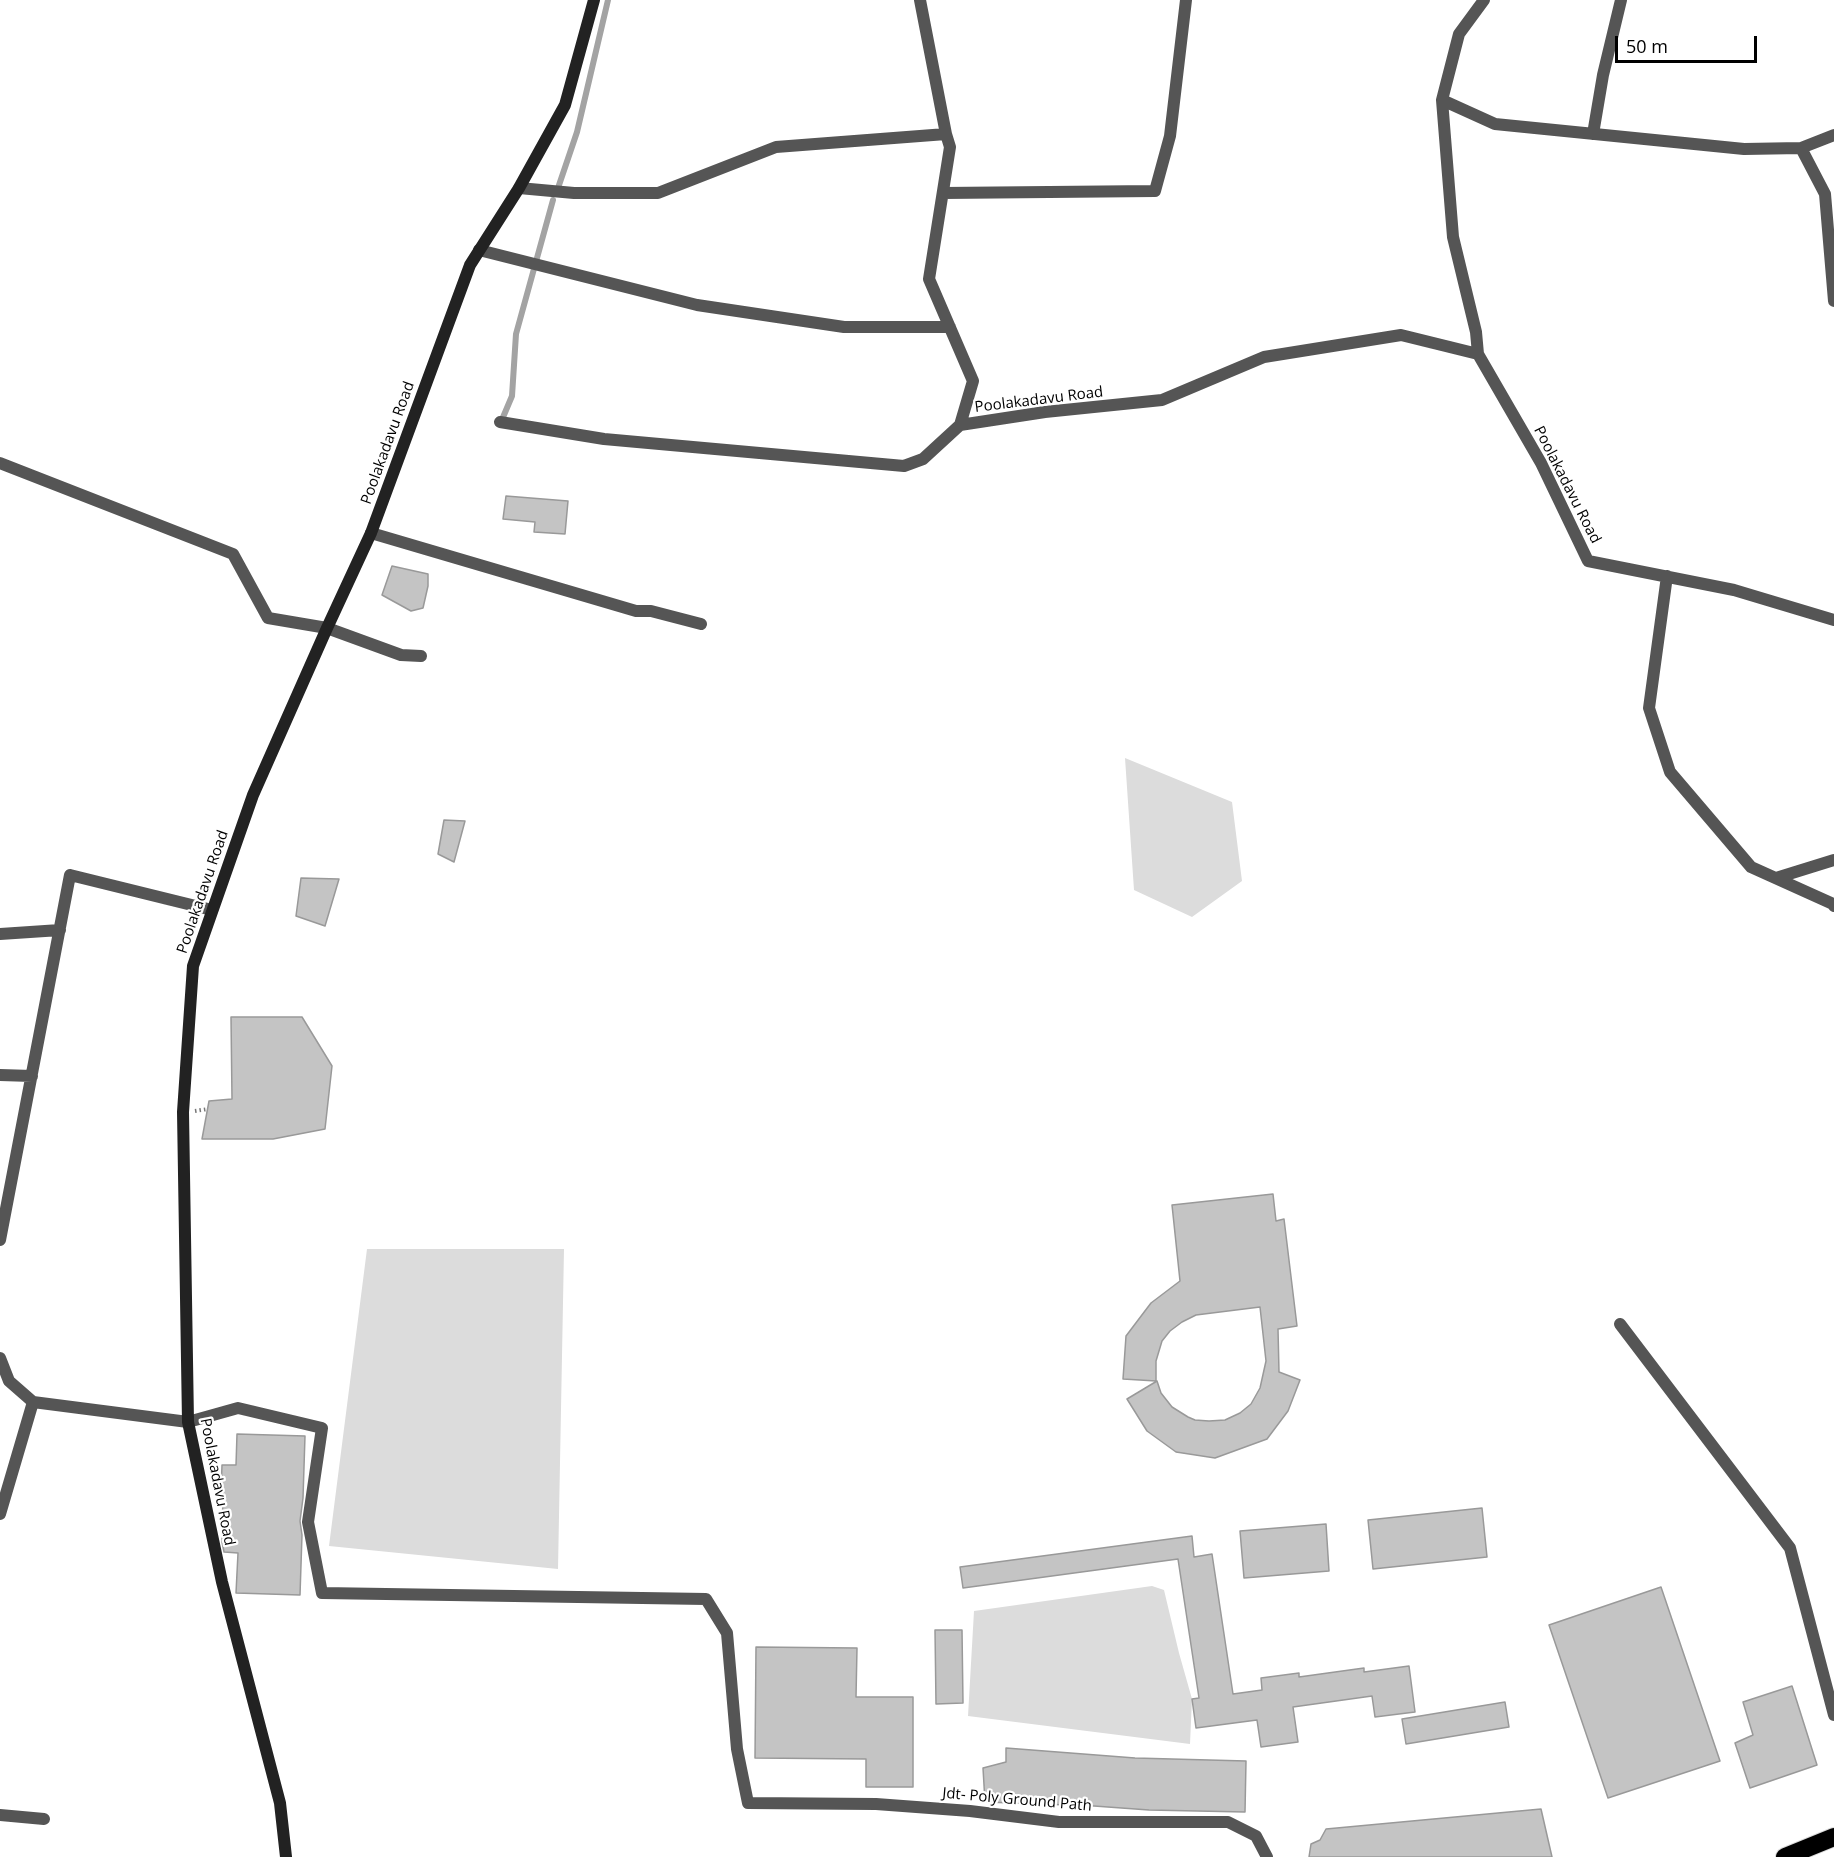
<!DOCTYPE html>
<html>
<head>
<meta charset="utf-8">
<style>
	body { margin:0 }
	#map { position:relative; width:1834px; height:1857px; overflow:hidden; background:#fff; font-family:"Open Sans",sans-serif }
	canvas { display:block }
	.scale { position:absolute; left:1615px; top:36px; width:142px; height:27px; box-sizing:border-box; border:3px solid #000; border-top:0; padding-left:8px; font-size:18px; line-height:21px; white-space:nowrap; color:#000; -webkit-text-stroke:4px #fff; paint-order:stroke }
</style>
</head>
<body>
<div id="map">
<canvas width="1834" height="1857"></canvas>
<div class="scale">50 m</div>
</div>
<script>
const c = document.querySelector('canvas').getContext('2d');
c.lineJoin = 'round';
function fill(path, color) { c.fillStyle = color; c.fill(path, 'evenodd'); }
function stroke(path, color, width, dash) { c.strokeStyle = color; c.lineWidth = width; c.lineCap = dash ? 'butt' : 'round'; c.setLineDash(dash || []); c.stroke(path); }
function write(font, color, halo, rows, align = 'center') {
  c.font = font + ' "Open Sans",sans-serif'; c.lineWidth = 4.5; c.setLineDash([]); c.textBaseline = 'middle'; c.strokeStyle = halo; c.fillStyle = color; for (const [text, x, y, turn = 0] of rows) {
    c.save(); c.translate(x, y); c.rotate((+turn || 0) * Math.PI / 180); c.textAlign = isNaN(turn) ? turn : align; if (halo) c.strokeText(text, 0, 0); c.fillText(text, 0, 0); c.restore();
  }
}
fill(new Path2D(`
	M 1125,758 L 1232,802 L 1242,881 L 1192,917 L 1134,890 Z
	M 367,1249 L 564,1249 L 558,1569 L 329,1546 Z
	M 1152,1586 L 1164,1590 L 1179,1653 L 1192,1699 L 1190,1744 L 968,1716 L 974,1611 Z`), '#dcdcdc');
stroke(new Path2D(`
	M 557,191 L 577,132 L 608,0
	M 501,422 L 512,396 L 516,334 L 553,200`), '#a3a3a3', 6);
const building = new Path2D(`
	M 506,496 L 568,501 L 565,534 L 534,532 L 535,522 L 503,519 Z
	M 392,566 L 428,574 L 428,586 L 423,608 L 411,611 L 382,595 Z
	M 444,820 L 465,821 L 454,862 L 438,854 Z
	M 301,878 L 339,879 L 325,926 L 296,916 Z
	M 231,1017 L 302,1017 L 332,1066 L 325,1129 L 273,1139 L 202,1139 L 209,1101 L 232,1099 Z
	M 1273,1194 L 1276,1221 L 1284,1219 L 1297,1326 L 1278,1329 L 1279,1372 L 1300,1380 L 1288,1411 L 1267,1439 L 1215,1458 L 1176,1452 L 1147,1431 L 1127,1399 L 1157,1381 L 1161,1393 L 1172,1407 L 1188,1417 L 1195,1420 L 1209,1421 L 1225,1420 L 1240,1413 L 1251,1404 L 1260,1388 L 1266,1361 L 1260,1307 L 1196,1315 L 1182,1322 L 1170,1331 L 1162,1341 L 1156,1361 L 1156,1381 L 1123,1379 L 1126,1336 L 1151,1303 L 1180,1281 L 1172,1205 Z
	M 237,1434 L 305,1436 L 303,1498 L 300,1521 L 302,1535 L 300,1595 L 236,1593 L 238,1553 L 224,1552 L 222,1542 L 223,1492 L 221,1492 L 222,1465 L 236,1465 Z
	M 1482,1508 L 1487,1557 L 1373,1569 L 1368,1520 Z
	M 1326,1524 L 1329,1571 L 1244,1578 L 1240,1531 Z
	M 1192,1536 L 1194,1557 L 1212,1554 L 1233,1694 L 1262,1690 L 1261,1678 L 1299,1673 L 1299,1677 L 1364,1668 L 1364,1672 L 1409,1666 L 1415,1712 L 1375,1717 L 1372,1696 L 1293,1707 L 1298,1742 L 1261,1747 L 1257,1720 L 1196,1728 L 1192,1699 L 1199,1698 L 1178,1559 L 963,1588 L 960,1567 Z
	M 1661,1587 L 1720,1761 L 1608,1798 L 1549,1625 Z
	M 935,1630 L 962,1630 L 963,1703 L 936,1704 Z
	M 756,1647 L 857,1648 L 856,1697 L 913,1697 L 913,1787 L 866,1787 L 866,1759 L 755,1758 Z
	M 1792,1686 L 1817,1765 L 1750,1788 L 1735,1743 L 1753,1735 L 1743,1702 Z
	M 1505,1702 L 1509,1727 L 1406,1744 L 1402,1719 Z
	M 1006,1748 L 1135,1758 L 1246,1761 L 1245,1812 L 1149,1810 L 1094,1806 L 985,1802 L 983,1768 L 1006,1762 Z
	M 1541,1809 L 1552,1857 L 1309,1857 L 1311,1844 L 1320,1840 L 1326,1829 Z`);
fill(building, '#c4c4c4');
stroke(building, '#999', 1.5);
const highway = new Path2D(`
	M 1785,1857 L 1834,1837`);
stroke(highway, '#dbdbdb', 20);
stroke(new Path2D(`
	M 195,1111 L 208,1109`), '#777', 4, [1.5, 3]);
stroke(new Path2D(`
	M 920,0 L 946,134 L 950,147 L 929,279 L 973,381 L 960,425 L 1045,412 L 1162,400 L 1264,357 L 1401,335 L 1478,354
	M 1484,0 L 1459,34 L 1442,100 L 1453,237 L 1476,332 L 1478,354 L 1541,463 L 1588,561 L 1734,590 L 1834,620
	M 1442,100 L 1495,124 L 1744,149 L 1801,148 L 1834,135
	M 1593,134 L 1603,75 L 1621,0
	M 1801,148 L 1825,194 L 1834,301
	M 519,188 L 574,193 L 658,193 L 776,147 L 946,134
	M 943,193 L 1155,191 L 1170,136 L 1186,0
	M 479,250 L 697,305 L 844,327 L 950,327
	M 500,422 L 604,439 L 904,466 L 923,459 L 960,425
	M 0,463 L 233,554 L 268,618 L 327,628 L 401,655 L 421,656
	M 371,533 L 636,611 L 651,611 L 701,624
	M 1667,576 L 1649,708 L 1670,772 L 1751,867 L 1833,904 L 1834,906
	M 1776,878 L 1834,860
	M 0,934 L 60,930
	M 0,1075 L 32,1076
	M 0,1240 L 70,875 L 212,910
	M 1620,1324 L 1790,1548 L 1834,1715
	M 0,1358 L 9,1381 L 33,1402 L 0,1514
	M 33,1402 L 188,1422 L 238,1408 L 322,1428 L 308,1522 L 322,1593 L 706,1599 L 727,1633 L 737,1749 L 748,1803 L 876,1804 L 970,1811 L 1059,1822 L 1228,1822 L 1256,1836 L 1267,1857
	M 0,1815 L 44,1819`), '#555', 12);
stroke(new Path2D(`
	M 286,1857 L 280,1803 L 222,1582 L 188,1422 L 183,1112 L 193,966 L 253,795 L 327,628 L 371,533 L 470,265 L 519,188 L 565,105 L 594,0`), '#222', 12);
stroke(highway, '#000', 18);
write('15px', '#000', '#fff', [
	["Poolakadavu Road",1039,400,-7],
	["Poolakadavu Road",388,443,-70],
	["Poolakadavu Road",1567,485,63],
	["Poolakadavu Road",203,892,-71],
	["Poolakadavu Road",217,1482,79],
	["Jdt- Poly Ground Path",1017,1800,5]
]);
</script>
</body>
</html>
